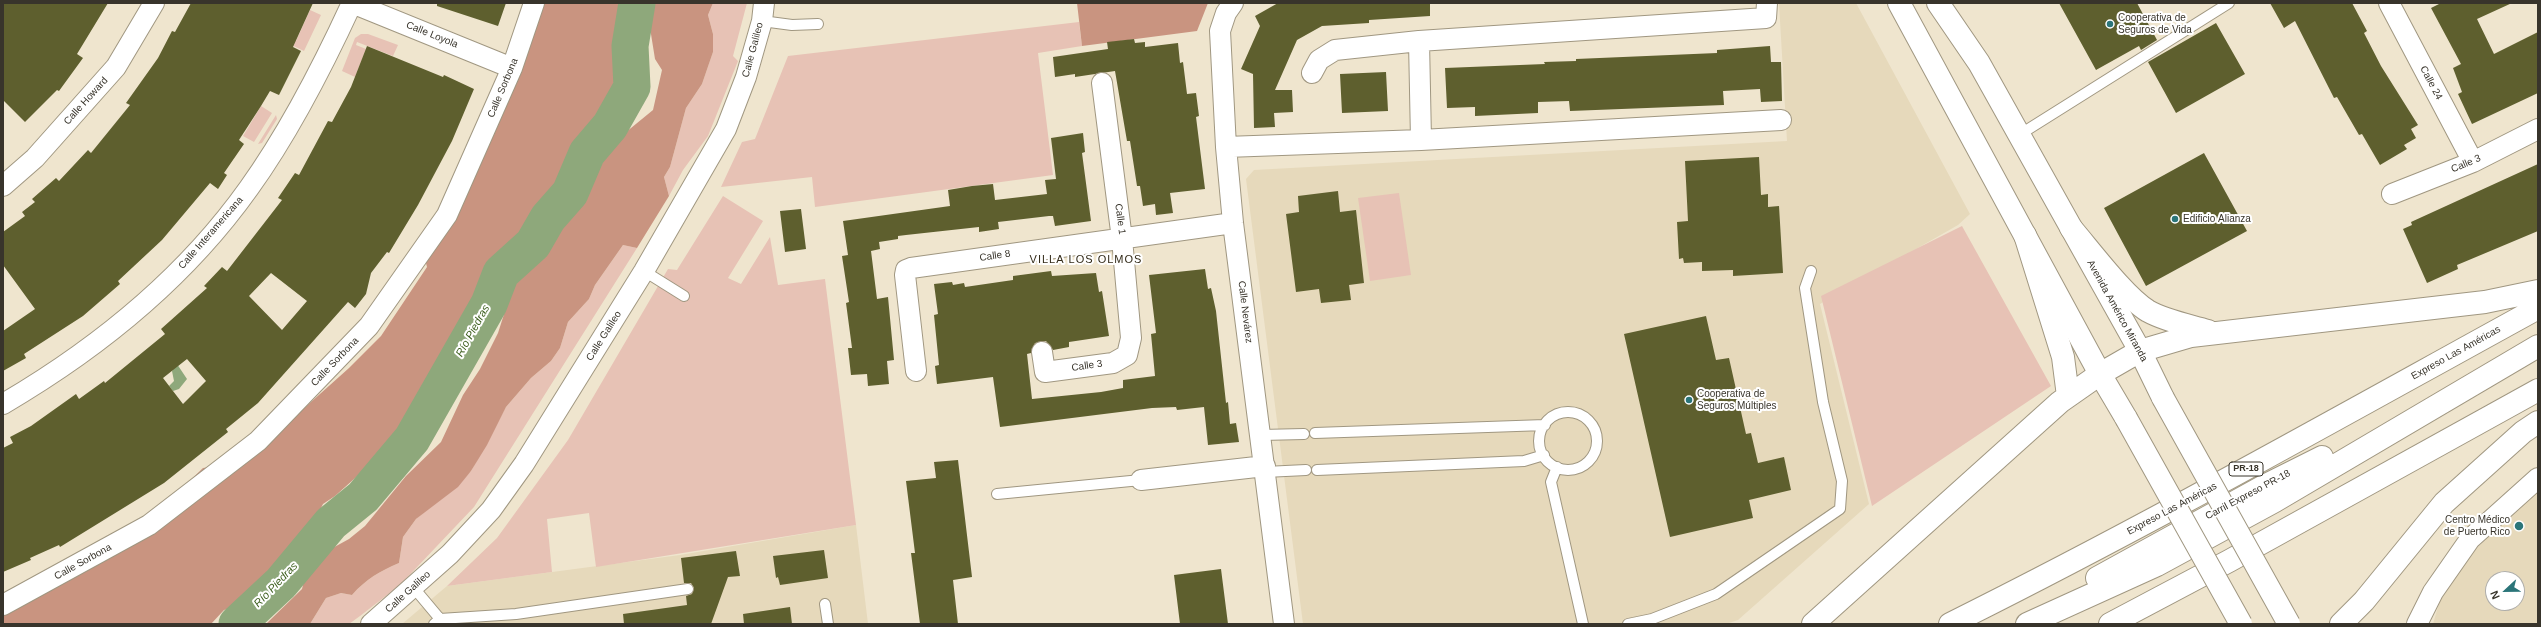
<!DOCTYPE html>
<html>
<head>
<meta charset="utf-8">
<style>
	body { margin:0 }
	#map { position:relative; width:2541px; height:627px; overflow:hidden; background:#efe5ce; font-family:Arial,sans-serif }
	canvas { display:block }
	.frame { position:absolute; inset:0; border:4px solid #38342b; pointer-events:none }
	.north { position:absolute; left:2485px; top:571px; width:40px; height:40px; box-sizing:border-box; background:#fff; border:1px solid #afaeaa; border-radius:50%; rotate:248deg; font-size:11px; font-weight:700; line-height:16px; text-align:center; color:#38342b }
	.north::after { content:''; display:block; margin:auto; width:14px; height:18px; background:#2b7579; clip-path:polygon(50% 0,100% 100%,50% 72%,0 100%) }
</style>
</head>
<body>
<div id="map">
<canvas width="2541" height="627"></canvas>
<div class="frame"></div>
<div class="north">N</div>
</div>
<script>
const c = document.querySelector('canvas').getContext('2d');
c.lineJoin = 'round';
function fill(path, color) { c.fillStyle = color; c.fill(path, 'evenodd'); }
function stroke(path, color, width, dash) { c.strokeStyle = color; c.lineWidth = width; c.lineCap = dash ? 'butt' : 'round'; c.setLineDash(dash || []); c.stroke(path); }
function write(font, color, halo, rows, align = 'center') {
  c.font = font + ' Arial,sans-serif'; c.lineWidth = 4; c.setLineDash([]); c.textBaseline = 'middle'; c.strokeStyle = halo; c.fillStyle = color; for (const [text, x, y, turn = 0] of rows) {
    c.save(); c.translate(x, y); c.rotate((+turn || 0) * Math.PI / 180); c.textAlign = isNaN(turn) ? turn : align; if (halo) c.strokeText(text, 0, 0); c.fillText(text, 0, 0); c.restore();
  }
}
fill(new Path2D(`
	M 1779,3 L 1856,3 L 1970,214 L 1958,225 L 1820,304 L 1869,504 L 1738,620 L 1726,624 L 1303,624 L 1246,179 L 1254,170 L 1787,141 Z
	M 2538,490 L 2538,624 L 2433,624 L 2440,600 L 2461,563 ZM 2493,579 L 2517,579 L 2517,603 L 2493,603 Z
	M 856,525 L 868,624 L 402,624 L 447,586 L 680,555 Z`), '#e6d9bb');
fill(new Path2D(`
	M 713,3 L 747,3 L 733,56 L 738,61 L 708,136 L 683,170 L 669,196 L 664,177 L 670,167 L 686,108 L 702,84 L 713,52 L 713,34 L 708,15 Z
	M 310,10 L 321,15 L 304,51 L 245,23 L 270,30 L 296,41 Z
	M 1079,22 L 1082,46 L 1038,53 L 1053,175 L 815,207 L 812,177 L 721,187 L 742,142 L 755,139 L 788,56 Z
	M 361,34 L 368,34 L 398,45 L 393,56 L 357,42 L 356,45 L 366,49 L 355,77 L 342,71 L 355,38 Z
	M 261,106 L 272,113 L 254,142 L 243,136 Z
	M 276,115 L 277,119 L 262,143 L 258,144 Z
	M 1399,193 L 1411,275 L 1370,281 L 1358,198 Z
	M 723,196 L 763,221 L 728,278 L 741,284 L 770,237 L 778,285 L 825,279 L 856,525 L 596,567 L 589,513 L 547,519 L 552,572 L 447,586 L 497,538 L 568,440 L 668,269 L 677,270 Z
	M 1962,226 L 2051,386 L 1872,506 L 1821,296 Z
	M 623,245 L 637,248 L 474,507 L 400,585 L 360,616 L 349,624 L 310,624 L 326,598 L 341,593 L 352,595 C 366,579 380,571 399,563 L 403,537 L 416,519 L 471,471 L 506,407 L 531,378 L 551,361 L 560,348 L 568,322 L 589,299 L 595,285 Z`), '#e7c2b5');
fill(new Path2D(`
	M 542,3 L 632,3 L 632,8 L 620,22 L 615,40 L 615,78 L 605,120 L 584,145 L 566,180 L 565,189 C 537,203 537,216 521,239 C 513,250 503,259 494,269 L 502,279 L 494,297 L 478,303 L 468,316 L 435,368 L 430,384 L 382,454 L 335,496 L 323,504 L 313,524 L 280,558 L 269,575 L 261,582 L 252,595 L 251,603 L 224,610 L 211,624 L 3,624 L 3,613 L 169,522 L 172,498 L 203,468 L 244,462 L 349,368 L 381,336 L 427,267 L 421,243 Z
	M 646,3 L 713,3 L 708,15 L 713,34 L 713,52 L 702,84 L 686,108 L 670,167 L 664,177 L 669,196 L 637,248 L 623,245 L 595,285 L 589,299 L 568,322 L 560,348 L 551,361 L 531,378 L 506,407 L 487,445 L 471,471 L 458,487 L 416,519 L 403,537 L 399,563 C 380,571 366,579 352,595 L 341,593 L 326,598 L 310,624 L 266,624 L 302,589 L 307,569 L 318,556 L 349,539 L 365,526 L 406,476 L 441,442 L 463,395 L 480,369 L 498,333 L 506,308 L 500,300 L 504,285 L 514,273 L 544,256 L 577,205 L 609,146 L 653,110 L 662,70 L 655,59 Z
	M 1077,3 L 1208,3 L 1197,31 L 1082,46 Z`), '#c99480');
fill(new Path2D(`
	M 177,364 L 187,379 L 179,389 L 173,391 L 169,386 L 174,381 L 172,371 Z`), '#8ea87b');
stroke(new Path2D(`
	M 237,624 L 281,583 L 331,523 L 363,497 L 412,439 L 489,304 L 501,273 L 533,244 L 548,218 L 570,193 L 587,153 L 610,126 L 632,87 L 630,46 L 637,3`), '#8ea87b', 37);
fill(new Path2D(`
	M 3,3 L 108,3 L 77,54 L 83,58 L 59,91 L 57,90 L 25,122 L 3,100 Z
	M 191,3 L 313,3 L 293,47 L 301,51 L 279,95 L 270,91 L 261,106 L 239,140 L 244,144 L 224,173 L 227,175 L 218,189 L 210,183 L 162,240 L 118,281 L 120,284 L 83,316 L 24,354 L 26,358 L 3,371 L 3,331 L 35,309 L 3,265 L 3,232 L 25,216 L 22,212 L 35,202 L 32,199 L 56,178 L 59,181 L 88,150 L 91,153 L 130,105 L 126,103 L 158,58 L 172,31 L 175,32 Z
	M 437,3 L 506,3 L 498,26 L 437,6 Z
	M 1278,3 L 1430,3 L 1430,16 L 1369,20 L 1369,23 L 1322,26 L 1297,40 L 1275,90 L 1292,90 L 1293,112 L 1274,113 L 1275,127 L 1254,128 L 1253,74 L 1241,69 L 1260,26 L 1255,16 Z
	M 2059,3 L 2137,3 L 2157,40 L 2141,50 L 2139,46 L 2096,70 Z
	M 2270,3 L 2352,3 L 2367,31 L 2364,33 L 2381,66 L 2418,125 L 2411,129 L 2416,138 L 2404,145 L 2407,149 L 2380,165 L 2362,134 L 2359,135 L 2337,97 L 2334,98 L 2295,21 L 2284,28 Z
	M 2441,3 L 2512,3 L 2477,19 L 2494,54 L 2538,32 L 2538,93 L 2472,124 L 2458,94 L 2462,92 L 2453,68 L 2461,64 L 2431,8 Z
	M 2216,23 L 2245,74 L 2176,113 L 2148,62 Z
	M 1134,39 L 1135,43 L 1145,42 L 1145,47 L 1178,43 L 1180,63 L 1183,62 L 1187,94 L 1196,93 L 1199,116 L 1196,117 L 1205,189 L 1170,193 L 1173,213 L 1156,215 L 1155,204 L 1143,206 L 1140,186 L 1137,186 L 1130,141 L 1127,141 L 1115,71 L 1075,77 L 1075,74 L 1055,77 L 1053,57 L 1108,49 L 1107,42 Z
	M 367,46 L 443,77 L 444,75 L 474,89 L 452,141 L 418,205 L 389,253 L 387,252 L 371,273 L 366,294 L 355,308 L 348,302 L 258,403 L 226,429 L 228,432 L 164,483 L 60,547 L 59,545 L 30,558 L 31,560 L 3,572 L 3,448 L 13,443 L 10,437 L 31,426 L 76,394 L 79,399 L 104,381 L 105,383 L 165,334 L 161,329 L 207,288 L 204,286 L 222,267 L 227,271 L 282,200 L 278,198 L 295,173 L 299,175 L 328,121 L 332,122 L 351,87 ZM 271,273 L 307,301 L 282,330 L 249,296 ZM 187,359 L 206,381 L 183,404 L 163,378 Z
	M 1770,46 L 1771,62 L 1781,62 L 1782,101 L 1761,102 L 1760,89 L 1723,91 L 1724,105 L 1570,111 L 1569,101 L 1538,102 L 1538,113 L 1475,116 L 1475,107 L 1447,108 L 1445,68 L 1545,64 L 1544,62 L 1576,61 L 1576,59 L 1717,53 L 1717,50 Z
	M 1386,72 L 1388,111 L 1342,113 L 1340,74 Z
	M 1083,133 L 1085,152 L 1082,153 L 1091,221 L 1055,226 L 1053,216 L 1049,216 L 998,222 L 999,229 L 979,232 L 979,227 L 906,235 L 898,236 L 898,239 L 879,242 L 880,249 L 871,251 L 877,299 L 888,297 L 894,360 L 887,361 L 889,384 L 868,386 L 867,374 L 851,375 L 848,348 L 852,348 L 846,303 L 849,302 L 842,256 L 848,255 L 843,221 L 950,206 L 948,190 L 972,186 L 993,184 L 995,200 L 1047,194 L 1045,180 L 1056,179 L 1051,138 Z
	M 2204,153 L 2247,231 L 2146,286 L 2104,208 Z
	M 1759,157 L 1761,195 L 1768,194 L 1768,207 L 1779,206 L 1783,273 L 1733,276 L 1733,270 L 1702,271 L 1702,262 L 1684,263 L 1683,258 L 1679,259 L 1677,222 L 1688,221 L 1685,161 Z
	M 2538,164 L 2538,231 L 2457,265 L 2458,269 L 2427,283 L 2403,229 L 2412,225 L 2411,222 Z
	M 1338,191 L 1340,212 L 1356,210 L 1364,283 L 1349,285 L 1351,300 L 1321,303 L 1319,289 L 1296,292 L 1286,214 L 1299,212 L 1298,196 Z
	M 801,209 L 806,249 L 785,252 L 780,211 Z
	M 1205,269 L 1208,289 L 1211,288 L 1216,311 L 1226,403 L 1228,402 L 1230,424 L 1236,423 L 1239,442 L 1208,445 L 1204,407 L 1177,410 L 1176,407 L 1152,408 L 1000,427 L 993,377 L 937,384 L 935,366 L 939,365 L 934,315 L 938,314 L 934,284 L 952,282 L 953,285 L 964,283 L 965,287 L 1013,280 L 1013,276 L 1051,271 L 1052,276 L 1096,273 L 1099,292 L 1102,291 L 1109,336 L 1069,342 L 1069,347 L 1053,350 L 1046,341 L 1035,343 L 1031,353 L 1027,354 L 1032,399 L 1101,392 L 1123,388 L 1123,380 L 1155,376 L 1151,334 L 1156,333 L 1149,275 Z
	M 1706,316 L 1716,360 L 1729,358 L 1746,434 L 1751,433 L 1758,463 L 1784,457 L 1791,490 L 1749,500 L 1753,518 L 1670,537 L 1624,334 Z
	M 958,460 L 972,577 L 953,580 L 958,624 L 920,624 L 911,553 L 915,553 L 906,481 L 936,478 L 934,462 Z
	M 824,550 L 828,578 L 780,585 L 778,577 L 776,578 L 773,556 Z
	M 736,551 L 740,576 L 728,577 L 711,624 L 624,624 L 623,614 L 687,605 L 686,596 L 692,594 L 694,588 L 691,583 L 684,583 L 681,558 Z
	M 1221,569 L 1228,624 L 1180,624 L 1174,575 Z
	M 790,607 L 792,624 L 744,624 L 743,614 Z`), '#5e5f2e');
const lane = new Path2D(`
	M 762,21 L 792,25 L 818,24
	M 2019,135 L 2229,3
	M 644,271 L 684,296
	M1539 441a29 29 0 1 1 58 0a29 29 0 1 1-58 0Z
	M 1315,433 L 1545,425
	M 1261,435 L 1304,434
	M 1557,467 L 1551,482 L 1583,624
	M 1317,470 L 1524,461 L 1544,455
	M 1265,472 L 1306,470
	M 997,494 L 1141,480
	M 414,588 L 440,619
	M 825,604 L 828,624
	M 434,624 L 440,619 L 516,614 L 688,589
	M 1628,624 L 1652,619 L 1716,594 L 1840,509 L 1842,481 L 1823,402 L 1805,288 L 1811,271`);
const street = new Path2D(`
	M 352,3 L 512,68
	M 1233,3 L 1226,13 L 1220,31 L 1226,147 L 1233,223 L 1284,624
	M 2389,3 L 2473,162
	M 1419,41 L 1421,140
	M 1312,73 L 1319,60 L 1335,50 L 1419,41 L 1766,18 L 1767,3
	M 1226,147 L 1421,140 L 1781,120
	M 3,186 L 35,158 L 116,67 L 154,3
	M 2392,194 L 2473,162 L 2538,129
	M 1042,352 L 1045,372 L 1113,363 L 1127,355 L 1131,338 L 1122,239 L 1102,83
	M 916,371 L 905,275 L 906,270 L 911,268 L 1233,223
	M 3,404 C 97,349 185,278 249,188 C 290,131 323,66 352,3
	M 1141,480 L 1265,466
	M 3,605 L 149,525 L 258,441 L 369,326 L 447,215 L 512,68 L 534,3
	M 371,624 L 450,554 L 491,510 L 524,464 L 644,271 L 726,129 L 746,77 L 762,21 L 764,3
	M 2417,624 L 2433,592 L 2470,539 L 2538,478`);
const secondary = new Path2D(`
	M 1899,3 L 2100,374 L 2126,418
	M 1938,3 L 1979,63 L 2140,351 L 2163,398`);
const highway = new Path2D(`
	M 2071,228 C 2090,250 2124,296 2148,311 C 2166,321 2188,325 2208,331
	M 2025,235 L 2063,357 L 2068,396
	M 2097,578 L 2266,485 L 2322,457
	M 1813,624 L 2060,402 L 2100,374 L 2140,351 L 2191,336 L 2485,302 L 2538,291
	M 1950,624 C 2149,525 2343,415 2538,308
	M 2027,624 L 2157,565 L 2275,501 L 2538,346
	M 2110,624 L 2229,561 L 2538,390
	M 2341,624 L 2364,601 L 2444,503 L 2523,432 L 2538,422`);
stroke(lane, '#a09781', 12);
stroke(street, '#a09781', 22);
stroke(secondary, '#a09781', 24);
stroke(highway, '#a09781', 24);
stroke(lane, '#fff', 10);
stroke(street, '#fff', 20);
stroke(secondary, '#fff', 22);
stroke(highway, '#fff', 22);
const secondaryBridge = new Path2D(`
	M 2163,398 L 2289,624
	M 2126,418 L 2241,624`);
stroke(secondaryBridge, '#a09781', 24, []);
stroke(secondaryBridge, '#fff', 22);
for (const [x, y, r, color] of [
	[2110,24,4,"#2b7579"],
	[2175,219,4,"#2b7579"],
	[1689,400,4,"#2b7579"],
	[2519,526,5,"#2b7579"]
]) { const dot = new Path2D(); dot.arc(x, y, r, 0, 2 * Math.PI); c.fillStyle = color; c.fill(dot); stroke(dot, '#fff', 1.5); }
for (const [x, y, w] of [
	[2246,469,34]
]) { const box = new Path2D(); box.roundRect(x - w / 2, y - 7, w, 14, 3); c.fillStyle = '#fff'; c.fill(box); stroke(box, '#38342b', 1); }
write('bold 9px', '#38342b', null, [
	["PR-18",2246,469]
]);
write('10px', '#38342b', '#fff', [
	["Cooperativa de",2118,18],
	["Seguros de Vida",2118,30],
	["Edificio Alianza",2183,219],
	["Cooperativa de",1697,394],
	["Seguros Múltiples",1697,406],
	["Centro Médico",2510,520,"right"],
	["de Puerto Rico",2510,532,"right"]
], 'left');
write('10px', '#38342b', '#fff', [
	["Calle Loyola",432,35,22],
	["Calle Galileo",753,50,-75],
	["Calle 24",2431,83,62],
	["Calle Sorbona",503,88,-67],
	["Calle Howard",86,101,-48],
	["Calle 3",2466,164,-23],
	["Calle 1",1120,219,83],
	["Calle Interamericana",211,233,-49],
	["Calle 8",995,256,-8],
	["Avenida Américo Miranda",2117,311,61],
	["Calle Nevárez",1245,312,83],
	["Calle Galileo",604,336,-58],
	["Expreso Las Américas",2456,353,-29],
	["Calle Sorbona",335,362,-46],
	["Calle 3",1087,366,-8],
	["Carril Expreso PR-18",2248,495,-28],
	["Expreso Las Américas",2172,509,-28],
	["Calle Sorbona",83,562,-29],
	["Calle Galileo",408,592,-42]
]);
c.letterSpacing = '1px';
write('11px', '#322a18', '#fff', [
	["VILLA LOS OLMOS",1086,260]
]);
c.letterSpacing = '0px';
write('italic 11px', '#3d5f1e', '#fff', [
	["Río Piedras",473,331,-61],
	["Río Piedras",276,585,-46]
]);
</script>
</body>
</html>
